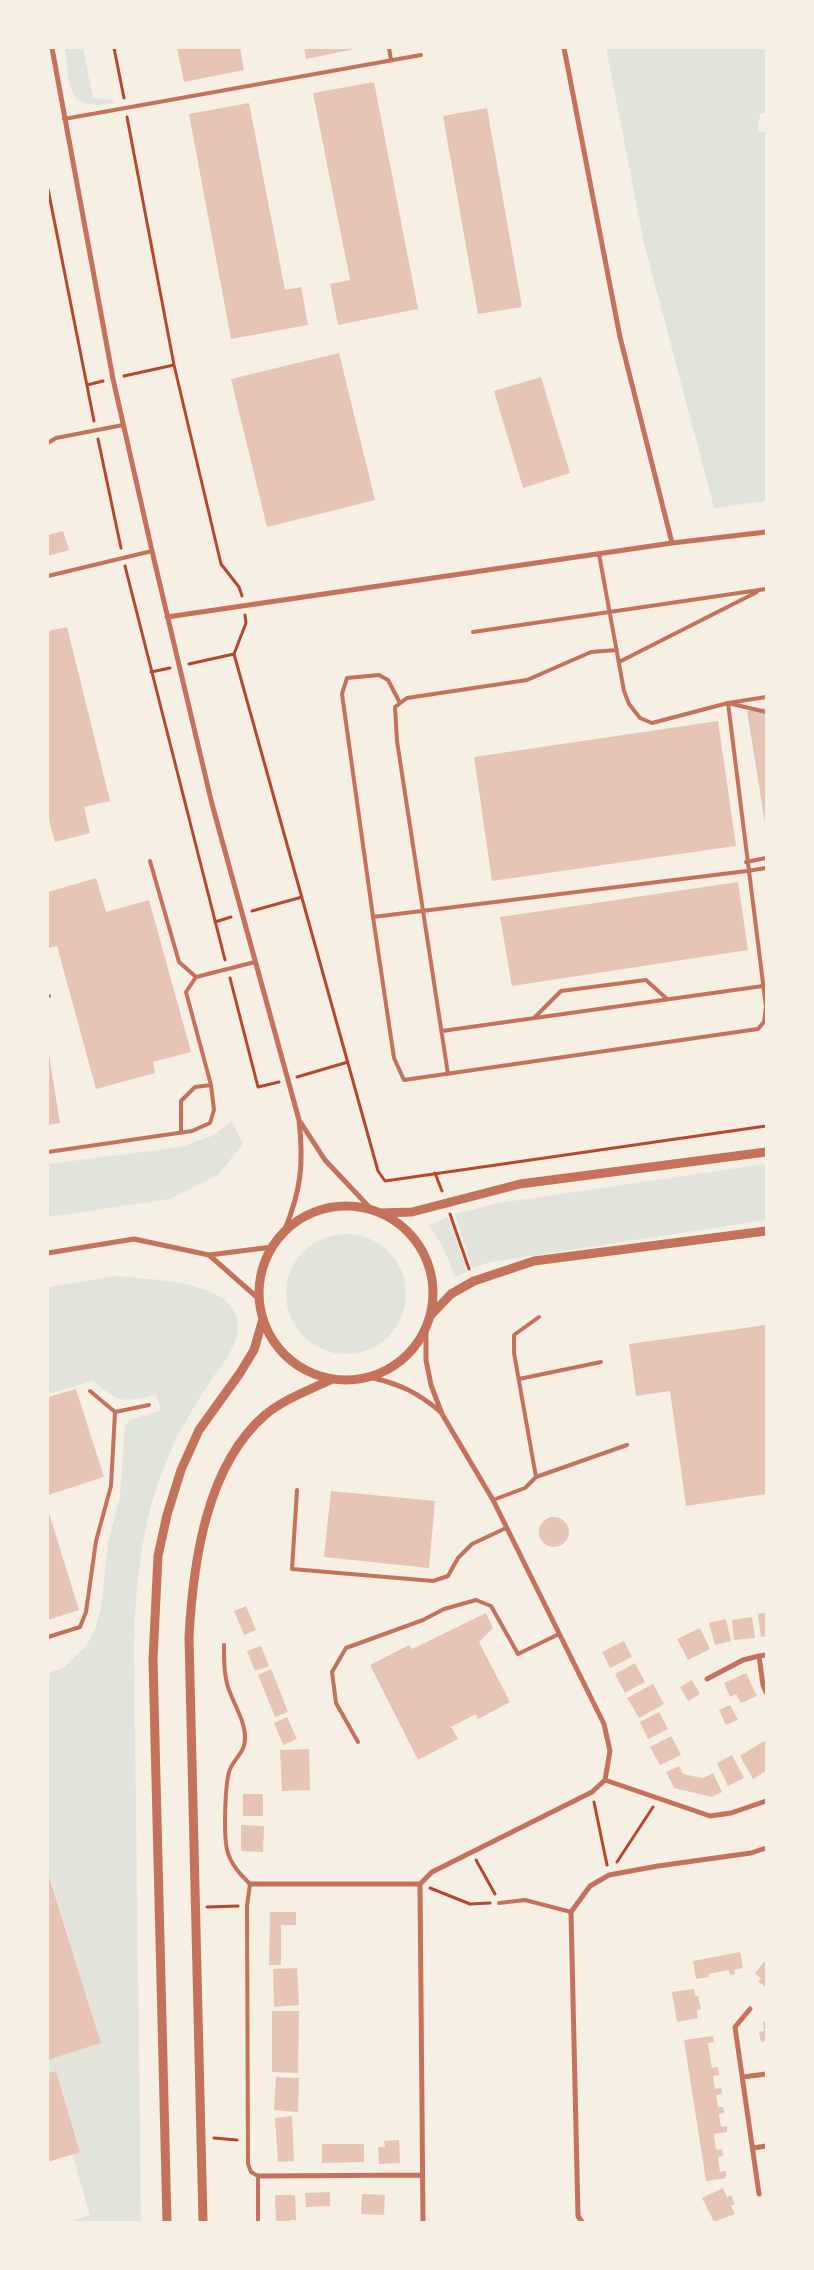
<!DOCTYPE html>
<html>
<head>
<meta charset="utf-8">
<style>
	body { margin:0 }
	#map { position:relative; width:814px; height:2270px; overflow:hidden; background:#f6efe4; font-family:"Asap Condensed",sans-serif }
	canvas { display:block }
	.frame { position:absolute; inset:0; border:49px solid #f6efe4; pointer-events:none }
</style>
</head>
<body>
<div id="map">
<canvas width="814" height="2270"></canvas>
<div class="frame"></div>
</div>
<script>
const c = document.querySelector('canvas').getContext('2d');
c.lineJoin = 'round';
function fill(path, color) { c.fillStyle = color; c.fill(path, 'evenodd'); }
function stroke(path, color, width, dash) { c.strokeStyle = color; c.lineWidth = width; c.lineCap = dash ? 'butt' : 'round'; c.setLineDash(dash || []); c.stroke(path); }
fill(new Path2D(`
	M 65,48 L 83,48 L 93,98 L 114,100 L 114,103 C 65,112 70,86 65,48 Z
	M 606,48 L 766,48 L 766,113 L 760,114 L 758,132 L 766,132 L 766,501 L 714,508 L 644,243 Z
	M 232,1121 L 243,1144 L 218,1175 L 170,1199 L 48,1217 L 48,1164 L 180,1147 L 212,1136 Z
	M 766,1164 L 766,1220 L 491,1262 L 472,1268 L 455,1214 L 498,1203 Z
	M 449,1217 L 467,1272 L 454,1277 C 448,1258 442,1241 428,1225 Z
	M286 1294a60 60 0 1 1 120 0a60 60 0 1 1-120 0Z
	M 118,1276 C 150,1280 227,1280 237,1318 C 239,1326 237,1337 234,1344 C 229,1357 219,1369 211,1380 C 201,1395 191,1412 182,1428 C 145,1497 136,1568 134,1645 L 141,2222 L 68,2222 L 90,2215 L 72,2154 L 80,2151 L 56,2071 L 48,2073 L 48,2060 L 101,2043 L 48,1871 L 48,1673 L 63,1668 L 87,1645 L 96,1627 L 101,1608 L 108,1543 L 120,1496 L 125,1425 L 131,1419 L 161,1410 L 156,1395 C 120,1402 122,1404 93,1381 L 48,1394 L 48,1287 Z`), '#e2e4dc');
fill(new Path2D(`
	M 177,48 L 240,48 L 244,70 L 184,82 Z
	M 304,48 L 360,48 L 306,59 Z
	M 374,82 L 418,309 L 338,325 L 330,284 L 350,280 L 313,93 Z
	M 249,103 L 285,290 L 301,287 L 308,325 L 231,339 L 189,114 Z
	M 487,108 L 522,307 L 478,314 L 443,116 Z
	M 339,353 L 375,500 L 267,527 L 231,379 Z
	M 541,377 L 570,473 L 523,488 L 494,391 Z
	M 63,531 L 69,550 L 48,556 L 48,535 Z
	M 67,627 L 110,801 L 84,807 L 90,833 L 55,842 L 48,816 L 48,631 Z
	M 766,708 L 766,823 L 765,823 L 747,711 Z
	M 718,721 L 736,846 L 492,881 L 474,757 Z
	M 96,878 L 106,912 L 149,900 L 191,1052 L 153,1062 L 155,1073 L 96,1089 L 57,946 L 48,948 L 48,892 Z
	M 738,882 L 748,950 L 512,986 L 500,917 Z
	M 48,1048 L 60,1123 L 48,1125 Z
	M 766,1325 L 766,1494 L 686,1506 L 670,1391 L 636,1396 L 629,1344 Z
	M 76,1389 L 104,1477 L 48,1495 L 48,1397 Z
	M 331,1491 L 435,1501 L 429,1568 L 324,1557 Z
	M 48,1510 L 79,1610 L 48,1620 Z
	M539 1532a15 15 0 1 1 30 0a15 15 0 1 1-30 0Z
	M 246,1606 L 256,1630 L 244,1635 L 234,1611 Z
	M 486,1613 L 493,1628 L 479,1642 L 510,1702 L 478,1719 L 476,1714 L 451,1727 L 458,1739 L 418,1760 L 370,1665 L 409,1645 L 412,1649 Z
	M 766,1613 L 766,1636 L 761,1637 L 758,1614 Z
	M 752,1617 L 755,1638 L 734,1640 L 732,1620 Z
	M 726,1619 L 731,1641 L 715,1645 L 709,1623 Z
	M 700,1628 L 710,1649 L 688,1660 L 677,1639 Z
	M 624,1641 L 632,1657 L 610,1668 L 602,1652 Z
	M 261,1646 L 269,1666 L 255,1671 L 247,1651 Z
	M 635,1663 L 645,1682 L 625,1693 L 615,1674 Z
	M 271,1669 L 288,1712 L 275,1717 L 258,1675 Z
	M 746,1673 L 757,1696 L 741,1703 L 736,1694 L 730,1697 L 724,1683 Z
	M 692,1680 L 700,1694 L 688,1701 L 680,1687 Z
	M 653,1684 L 664,1704 L 639,1718 L 627,1698 Z
	M 730,1705 L 738,1720 L 726,1725 L 719,1710 Z
	M 659,1712 L 668,1729 L 648,1739 L 640,1722 Z
	M 287,1717 L 297,1739 L 283,1745 L 274,1723 Z
	M 671,1736 L 681,1755 L 660,1765 L 650,1747 Z
	M 766,1740 L 766,1771 L 753,1779 L 740,1756 Z
	M 309,1749 L 310,1790 L 282,1791 L 280,1750 Z
	M 732,1755 L 744,1778 L 728,1786 L 717,1763 Z
	M 679,1766 L 683,1774 L 692,1776 L 703,1778 L 713,1773 L 722,1792 L 712,1797 L 674,1788 L 666,1772 Z
	M 243,1794 L 263,1794 L 263,1816 L 243,1816 Z
	M 241,1825 L 264,1826 L 263,1852 L 241,1851 Z
	M 48,1873 L 101,2043 L 48,2060 Z
	M 270,1912 L 296,1912 L 296,1925 L 281,1925 L 281,1965 L 269,1965 Z
	M 740,1952 L 743,1968 L 734,1970 L 735,1974 L 730,1975 L 729,1970 L 708,1974 L 709,1977 L 696,1979 L 693,1961 Z
	M 766,1960 L 766,1988 L 758,1981 L 761,1979 L 755,1973 Z
	M 297,1968 L 299,2005 L 274,2007 L 273,1969 Z
	M 694,1989 L 695,1996 L 698,1996 L 701,2009 L 697,2010 L 698,2018 L 677,2022 L 672,1992 Z
	M 272,2011 L 299,2011 L 298,2073 L 272,2072 Z
	M 766,2021 L 766,2041 L 761,2042 L 759,2032 L 764,2031 L 763,2022 Z
	M 713,2036 L 714,2042 L 708,2043 L 710,2057 L 712,2068 L 718,2067 L 719,2075 L 713,2076 L 715,2089 L 721,2088 L 722,2094 L 716,2095 L 718,2107 L 723,2107 L 724,2113 L 719,2114 L 721,2127 L 727,2126 L 727,2132 L 714,2134 L 716,2150 L 722,2149 L 723,2156 L 718,2157 L 720,2172 L 726,2171 L 726,2178 L 706,2181 L 684,2040 Z
	M 56,2071 L 80,2152 L 48,2162 L 48,2073 Z
	M 276,2077 L 299,2078 L 298,2112 L 274,2110 Z
	M 292,2116 L 294,2161 L 278,2162 L 275,2118 Z
	M 399,2140 L 400,2163 L 379,2164 L 378,2147 L 385,2147 L 384,2141 Z
	M 322,2144 L 364,2144 L 364,2162 L 322,2163 Z
	M 723,2188 L 727,2197 L 731,2195 L 735,2204 L 731,2206 L 735,2214 L 714,2222 L 702,2198 Z
	M 330,2192 L 330,2206 L 306,2207 L 305,2193 Z
	M 362,2194 L 385,2195 L 384,2215 L 361,2214 Z
	M 275,2195 L 295,2195 L 296,2220 L 290,2220 L 290,2222 L 276,2222 Z`), '#e6c5b7');
stroke(new Path2D(`
	M 114,48 L 124,98
	M 127,117 L 174,365 L 221,564 L 239,587 L 242,596
	M 48,189 L 94,421
	M 124,376 L 174,365
	M 87,385 L 103,381
	M 98,439 L 121,548
	M 125,566 L 225,960
	M 245,615 L 246,623 L 234,654 L 378,1171 L 385,1181 L 766,1126
	M 189,664 L 234,654
	M 151,672 L 170,668
	M 252,911 L 302,897
	M 215,922 L 231,917
	M 230,978 L 258,1087 L 279,1082
	M 297,1077 L 348,1062
	M 435,1173 L 442,1191
	M 450,1214 L 469,1269
	M 594,1802 L 607,1865
	M 476,1860 L 495,1894
	M 617,1862 L 653,1807
	M 430,1888 L 470,1904 L 490,1903
	M 207,1907 L 238,1906
	M 214,2138 L 237,2140`), '#b5482f', 3);
stroke(new Path2D(`
	M 389,48 L 391,60
	M 64,119 L 421,55
	M 48,443 L 56,438 L 123,425
	M 599,554 L 624,691 L 629,704 L 640,718 L 652,723 L 728,703 L 766,712
	M 48,576 L 152,551
	M 473,632 L 766,589
	M 619,662 L 757,592
	M 766,697 L 728,703 L 766,1007 L 764,1022 L 758,1029 L 404,1080 L 394,1058 L 373,917 L 747,871 L 766,868
	M 150,861 L 179,962 L 196,977
	M 746,862 L 766,858
	M 373,917 L 342,694 L 347,678 L 379,675 L 388,680 L 400,703
	M 48,996 L 49,996
	M 534,1018 L 561,991 L 646,980 L 667,999
	M 442,1031 L 763,986
	M 448,1074 L 397,741 L 395,707 L 407,698 L 527,680 L 591,652 L 617,650
	M 181,1132 L 181,1101 L 195,1087 L 211,1085
	M 48,1152 L 192,1131 L 210,1123 L 214,1110 L 211,1085 L 186,992 L 196,977 L 255,962
	M 539,1317 L 514,1335 L 514,1353 L 536,1477 L 627,1445
	M 519,1379 L 601,1362
	M 115,1412 L 149,1405
	M 297,1490 L 292,1569 L 433,1581 L 448,1576 L 458,1558 L 472,1544 L 506,1528
	M 493,1500 L 525,1488 L 536,1477
	M 48,1637 L 80,1627 L 86,1612 L 96,1541 L 111,1486 L 115,1412 L 90,1391
	M 224,1645 C 224,1660 224,1674 228,1687 C 233,1703 246,1722 245,1739 C 245,1753 232,1760 229,1772 C 225,1788 223,1839 228,1853 C 232,1866 241,1875 250,1884 L 247,1906 L 248,2164 L 251,2172 L 258,2176 L 258,2222
	M 358,1742 L 336,1703 L 332,1672 L 346,1648 L 423,1620 L 444,1609 L 476,1600 L 491,1606 L 518,1654 L 559,1634
	M 499,1903 L 525,1900 L 571,1912`), '#c5725c', 4);
stroke(new Path2D(`
	M 52,48 L 113,379 L 152,551 L 212,804 L 299,1120 C 304,1165 301,1190 284,1232
	M 564,48 L 620,337 L 672,543
	M 167,617 L 672,543 L 766,532
	M 301,1123 L 325,1160 L 371,1209
	M 48,1253 L 134,1239 L 209,1255 L 272,1247
	M 209,1255 L 259,1299
	M 370,1377 C 402,1385 417,1392 442,1413
	M 766,1655 L 759,1656 L 763,1685 L 766,1692
	M 707,1679 L 743,1660 L 759,1656
	M 605,1780 L 710,1816 L 731,1813 L 766,1801
	M 250,1884 L 420,1884
	M 750,2009 L 735,2027 L 759,2194
	M 743,2077 L 766,2074
	M 753,2148 L 766,2146
	M 258,2176 L 422,2175
	M 423,2222 L 420,1884 L 432,1872 L 592,1792 L 605,1780 L 610,1751 L 604,1724 L 493,1500 L 442,1414 L 431,1385 L 426,1360 L 426,1328
	M 582,2222 L 578,2216 L 571,1912 L 590,1886 L 609,1875 L 658,1866 L 751,1853 L 766,1848`), '#c5725c', 5);
stroke(new Path2D(`
	M259 1293a87 87 0 1 1 174 0a87 87 0 1 1-174 0Z
	M 381,1213 L 412,1212 L 520,1184 L 766,1152
	M 431,1315 L 451,1294 L 474,1281 L 534,1261 L 766,1231
	M 167,2222 L 153,1659 L 158,1556 L 167,1515 L 181,1470 L 199,1430 L 240,1373 L 254,1350 L 263,1319
	M 203,2222 L 189,1637 C 193,1563 206,1466 265,1415 C 284,1399 310,1390 332,1379`), '#c5725c', 9);
</script>
</body>
</html>
